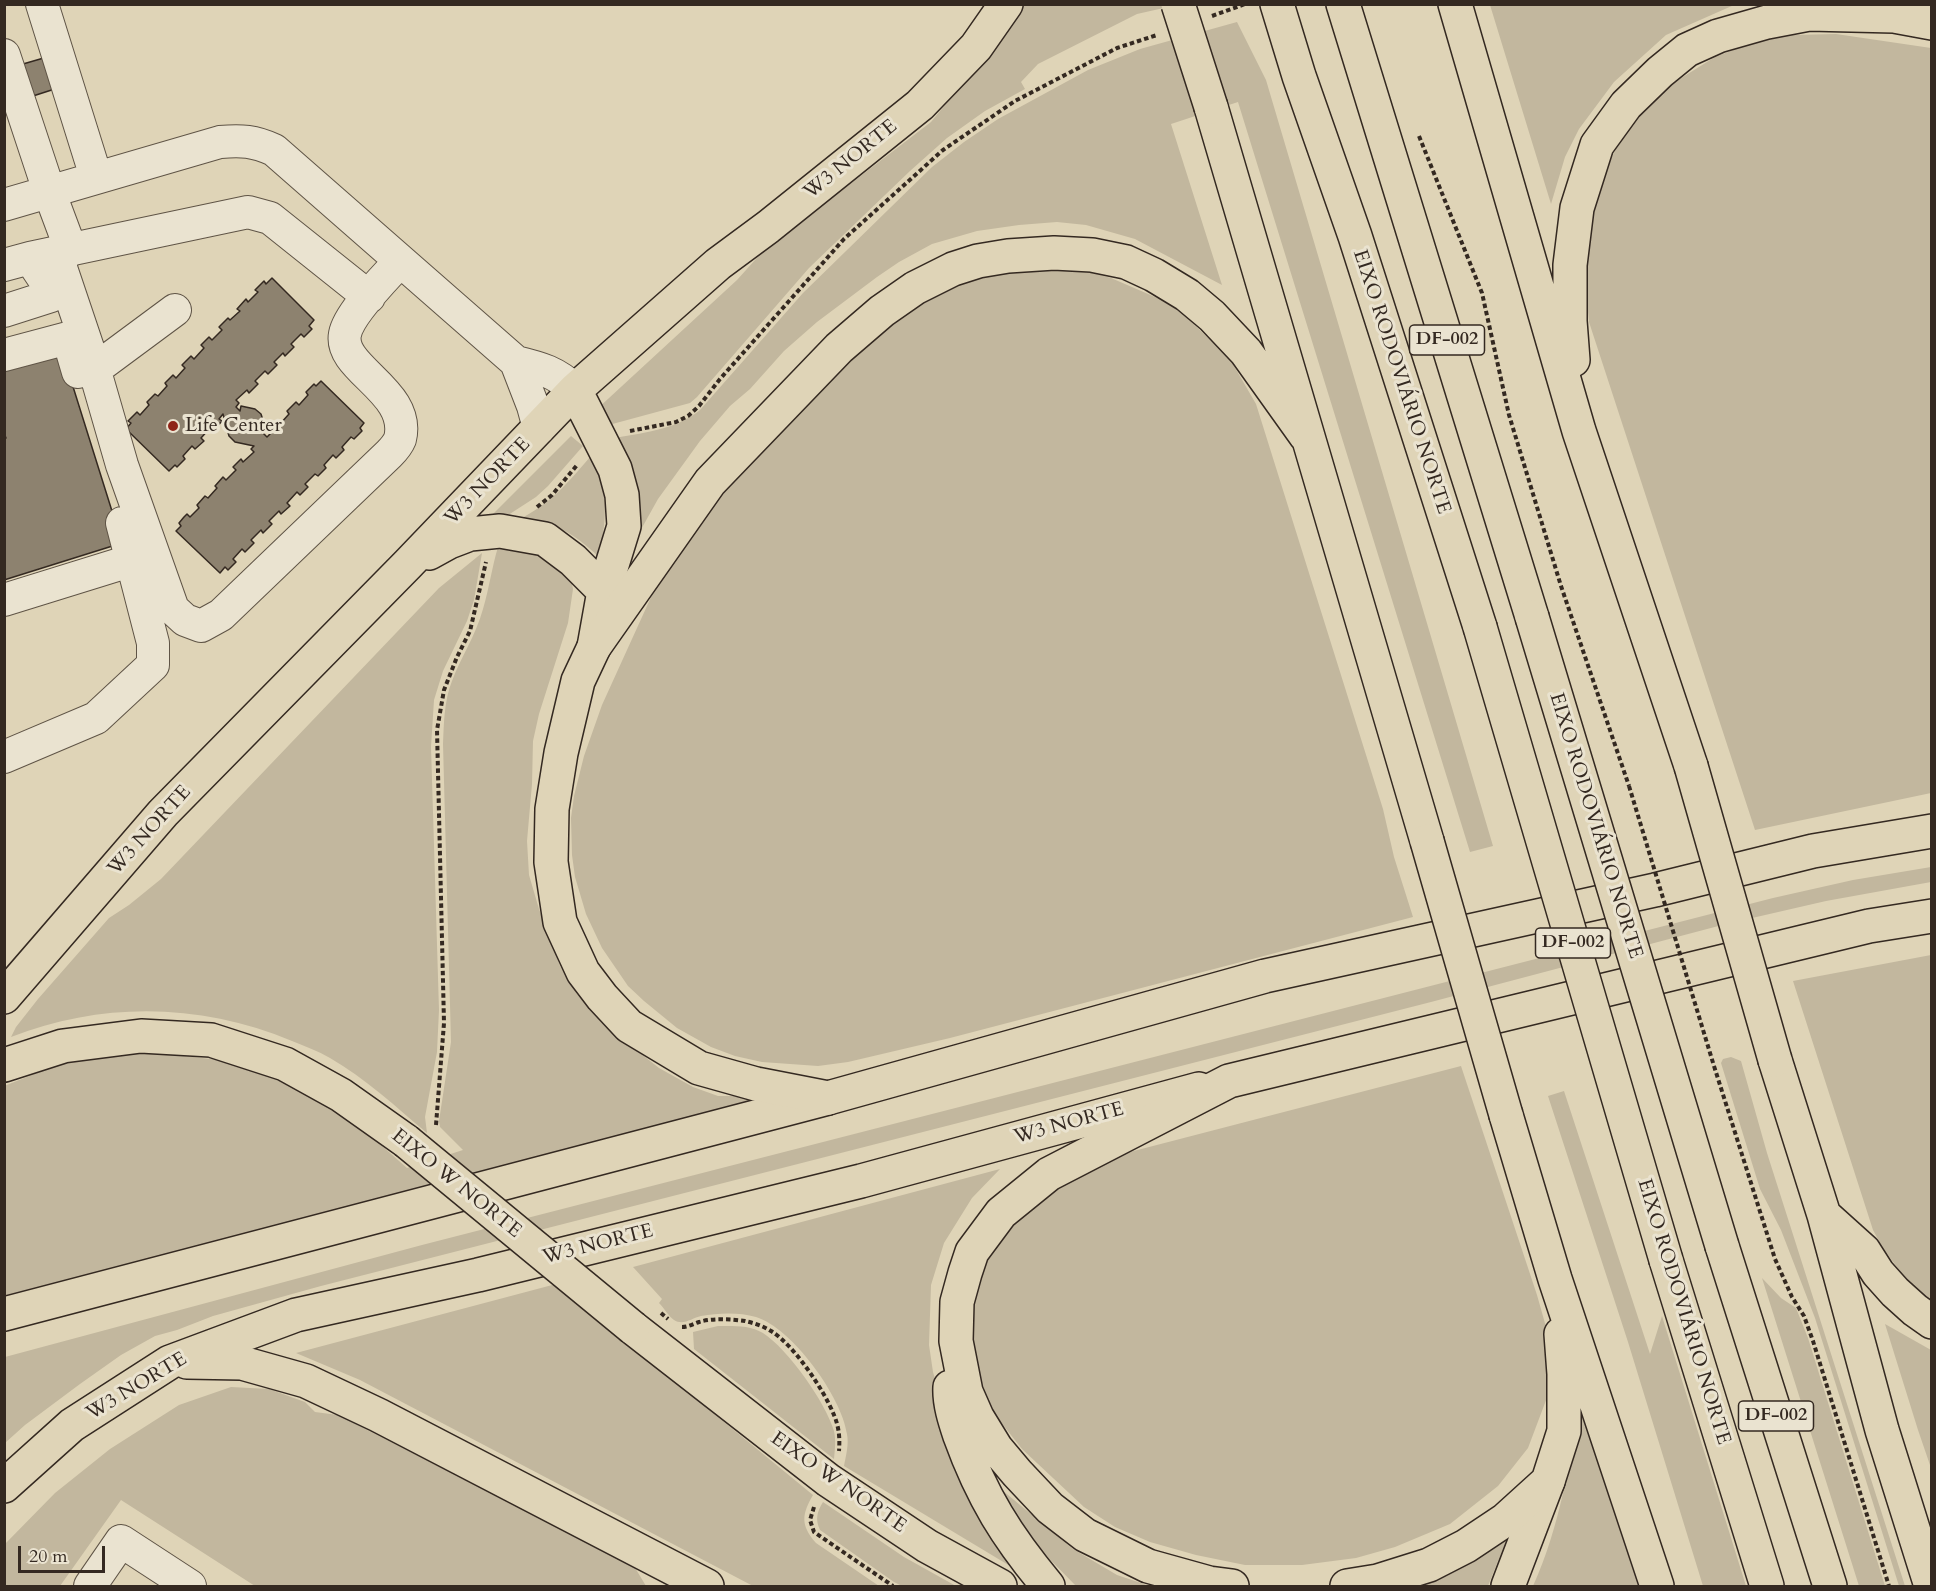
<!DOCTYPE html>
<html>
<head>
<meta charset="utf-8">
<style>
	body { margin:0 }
	#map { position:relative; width:1936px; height:1591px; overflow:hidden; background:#dfd4b7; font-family:Cardo,serif }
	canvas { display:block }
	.frame { position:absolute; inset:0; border:6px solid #342921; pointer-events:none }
	.scale { position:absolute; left:18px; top:1546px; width:87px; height:27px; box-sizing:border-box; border:3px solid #342921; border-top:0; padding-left:8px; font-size:18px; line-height:21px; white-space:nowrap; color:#342921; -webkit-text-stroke:4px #eae3d0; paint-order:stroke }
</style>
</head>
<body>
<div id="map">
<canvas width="1936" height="1591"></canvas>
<div class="frame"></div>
<div class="scale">20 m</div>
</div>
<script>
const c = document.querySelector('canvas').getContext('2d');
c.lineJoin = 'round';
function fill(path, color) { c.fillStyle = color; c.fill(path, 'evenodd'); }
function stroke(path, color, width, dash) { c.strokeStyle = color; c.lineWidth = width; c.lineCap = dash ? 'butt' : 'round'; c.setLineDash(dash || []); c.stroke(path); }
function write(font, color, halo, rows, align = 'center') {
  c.font = font + ' Cardo,serif'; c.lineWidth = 6; c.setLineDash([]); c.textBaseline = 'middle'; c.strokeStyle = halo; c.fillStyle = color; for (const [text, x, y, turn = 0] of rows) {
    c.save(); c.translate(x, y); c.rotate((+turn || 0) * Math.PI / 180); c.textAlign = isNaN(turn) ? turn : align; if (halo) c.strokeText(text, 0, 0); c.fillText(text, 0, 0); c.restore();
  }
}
fill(new Path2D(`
	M 1020,5 L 1177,5 L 1137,14 L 1038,64 L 1021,82 L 1025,89 L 985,111 L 947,138 L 910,171 L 809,268 L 697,397 L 690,403 L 605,426 L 596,410 L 737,280 L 764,250 L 931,122 L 990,50 Z
	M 1490,5 L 1490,4 L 1734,5 L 1666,35 L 1614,82 L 1579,129 L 1565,157 L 1551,204 Z
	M 1237,22 L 1266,80 L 1493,846 L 1470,852 L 1238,102 L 1171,124 L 1222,285 L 1135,239 L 1086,225 L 1057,222 L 1019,225 L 977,231 L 932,244 L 899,262 L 877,277 L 817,322 L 784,351 L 750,389 L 730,406 L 700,441 L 658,499 L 629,551 L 610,439 C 640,433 676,430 700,410 L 803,293 L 932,167 L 964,142 L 998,119 L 1088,70 L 1140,49 Z
	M 1836,34 L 1931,48 L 1931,793 L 1755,830 L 1589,322 L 1583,264 L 1597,186 L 1616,149 L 1640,114 L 1670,85 L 1715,57 L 1754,42 L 1792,35 Z
	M 1026,266 L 1086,271 L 1111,278 L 1162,300 L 1182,313 L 1230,359 L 1256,404 L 1383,809 L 1394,857 L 1413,917 L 950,1038 L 848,1062 L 818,1066 L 762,1062 L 735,1056 L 711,1047 L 677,1028 L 644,1001 L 628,986 L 602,948 L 586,914 L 575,877 L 572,855 L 571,818 L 574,796 L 584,756 L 602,705 L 657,584 L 678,551 L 764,435 L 919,299 L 972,277 Z
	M 571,436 L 583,446 L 548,486 L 536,497 L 502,519 L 488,519 Z
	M 590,457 C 610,484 607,526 598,556 C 569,530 557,523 518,520 C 550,504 567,484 590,457 Z
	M 498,547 L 546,548 L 570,574 L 573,589 L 568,623 L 539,714 L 533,741 L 532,784 L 527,841 L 529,875 L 539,909 L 560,966 L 577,994 L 602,1023 L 659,1068 L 693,1087 L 718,1096 L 783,1096 L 5,1297 L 4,1086 L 60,1064 L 98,1057 L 147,1052 L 239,1062 L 266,1072 L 340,1113 L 365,1131 L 407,1168 L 463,1150 L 440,1127 L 439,1121 L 451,1042 L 443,744 C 444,723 444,701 452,681 C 461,657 476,635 483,609 C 489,589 492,567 498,547 Z
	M 482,553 L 474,600 L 467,621 L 443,671 L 434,700 L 431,747 L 439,1010 L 437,1052 L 425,1117 L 427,1133 C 396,1107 365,1078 330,1058 C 318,1051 304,1046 292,1041 C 202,1003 103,1001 11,1037 L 16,1027 L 38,999 L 109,918 L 129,905 L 161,879 L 439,588 Z
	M 1931,867 L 1931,882 L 1826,901 L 1726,924 L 1431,1002 L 321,1286 L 213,1316 L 177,1330 L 155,1336 L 121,1355 L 80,1384 L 25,1425 L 5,1443 L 5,1357 L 422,1245 L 1773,898 L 1853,880 Z
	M 1931,955 L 1931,1306 C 1908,1281 1889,1261 1873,1230 L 1793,981 Z
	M 1731,1057 L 1741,1061 L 1767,1153 L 1905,1586 L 1899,1586 L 1815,1318 L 1781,1230 L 1760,1189 L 1721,1063 L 1723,1059 Z
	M 1461,1066 L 1537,1295 L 1548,1334 L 1548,1395 L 1528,1448 L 1498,1486 L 1450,1524 L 1395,1547 L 1356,1558 L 1302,1565 L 1245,1565 L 1196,1555 L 1150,1542 L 1115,1527 L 1084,1507 L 1022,1449 L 988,1406 L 976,1370 L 970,1316 L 988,1251 L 1000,1229 L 1064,1175 L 1126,1153 Z
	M 1564,1091 L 1650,1354 L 1662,1316 L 1746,1586 L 1703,1586 L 1628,1342 L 1548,1096 Z
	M 1000,1169 L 972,1198 L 944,1243 L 931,1285 L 929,1345 L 933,1372 L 945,1413 L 1020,1572 L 844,1466 C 846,1455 849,1445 847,1434 C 842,1397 792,1328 756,1317 C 739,1312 718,1313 701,1316 C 692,1318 683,1326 674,1320 C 669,1317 664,1308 659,1303 L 662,1299 L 633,1267 Z
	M 1762,1278 L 1781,1298 L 1796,1308 L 1808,1338 L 1885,1586 L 1859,1586 Z
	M 556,1284 L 813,1495 C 802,1514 800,1525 816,1543 L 879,1586 L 753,1586 L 360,1380 L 296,1353 Z
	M 1885,1324 L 1931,1350 L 1931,1468 L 1918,1430 Z
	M 718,1326 C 733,1326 750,1325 763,1333 C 788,1349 826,1403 834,1431 C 836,1440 835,1449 834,1459 L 694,1349 L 693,1332 Z
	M 231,1387 L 269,1389 L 305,1402 L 315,1412 L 338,1415 L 634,1566 L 646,1586 L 255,1586 L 121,1500 L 60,1586 L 5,1586 L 5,1544 L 55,1493 L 110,1449 L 179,1405 Z
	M 1583,1391 L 1643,1586 L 1533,1586 C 1561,1525 1570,1457 1583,1391 Z
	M 996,1485 L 1073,1549 L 1117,1575 L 1150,1586 L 1076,1586 L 1026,1535 Z
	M 823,1502 L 904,1557 L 956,1586 L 902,1586 L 894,1582 L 820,1530 C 815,1519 817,1512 823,1502 Z
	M 1510,1531 L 1488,1586 L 1415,1586 L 1451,1570 Z`), '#c2b79e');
const building = new Path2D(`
	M 54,55 L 64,86 L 33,96 L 23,64 Z
	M 272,278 L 314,320 L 309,326 L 312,329 L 304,337 L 301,334 L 291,344 L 294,347 L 285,356 L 283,353 L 274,362 L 277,365 L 268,374 L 265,371 L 255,381 L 258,384 L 249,393 L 247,390 L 236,400 L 239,403 L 236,407 L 240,411 L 241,406 L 255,409 L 261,414 L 266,430 L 261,431 L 267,437 L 272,432 L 269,430 L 277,421 L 280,424 L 289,414 L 287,411 L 296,402 L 299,405 L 308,395 L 306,392 L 314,384 L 316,386 L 321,381 L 364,423 L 360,428 L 362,431 L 354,439 L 351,437 L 342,447 L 344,450 L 336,458 L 333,455 L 324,465 L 326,468 L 318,476 L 315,474 L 305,484 L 308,487 L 300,495 L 297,492 L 287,503 L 290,506 L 281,514 L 279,511 L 269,521 L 272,524 L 263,533 L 261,530 L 251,540 L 254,543 L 245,552 L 242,549 L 233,559 L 236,562 L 228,570 L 225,567 L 220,573 L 176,531 L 181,526 L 179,523 L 184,517 L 187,514 L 190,517 L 199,508 L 197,505 L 205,496 L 208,498 L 217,488 L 215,486 L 223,477 L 226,480 L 236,470 L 233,467 L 241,459 L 243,462 L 254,452 L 251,449 L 254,446 L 235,442 L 229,436 L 223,414 L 219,419 L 222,421 L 213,431 L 210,428 L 201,438 L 204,441 L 195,449 L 192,446 L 183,456 L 185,459 L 177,467 L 175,465 L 169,471 L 126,429 L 131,423 L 128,421 L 137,412 L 140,415 L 149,405 L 147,402 L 155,394 L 158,396 L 167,386 L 165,383 L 173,375 L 176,378 L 185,368 L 182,365 L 191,356 L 194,359 L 204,348 L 201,345 L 209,337 L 212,340 L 222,330 L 219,327 L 228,318 L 230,320 L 240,311 L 237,309 L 246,299 L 248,302 L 258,292 L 255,290 L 264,281 L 266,284 Z
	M 59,342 L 122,543 L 4,580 L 4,439 L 6,438 L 4,433 L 4,358 Z`);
fill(building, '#8d826f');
stroke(building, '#342921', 1.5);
const minor = new Path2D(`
	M 42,4 L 96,177
	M 4,55 L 49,191 L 71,250
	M 4,205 L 220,142 C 242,140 254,141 274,150 L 516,362 L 533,406 L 539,428
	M 56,253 L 90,354 L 122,465 L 173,609 L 185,620 L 201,626 L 221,615 L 389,454 C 393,450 398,444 400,439 C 412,391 338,369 345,334 C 349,313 385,278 400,261
	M 4,265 L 30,258 L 248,212 L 270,218 L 369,297
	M 4,311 L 51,296 L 44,279 L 32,261
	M 4,355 L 68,338 L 78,372
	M 516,362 C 541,368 556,372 575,390
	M 94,370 L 175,310
	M 4,600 L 133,560
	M 4,757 L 96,718 L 153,665 L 153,643 L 122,523
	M 90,1586 L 121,1541 L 190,1586`);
const major = new Path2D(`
	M 575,390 L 615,469 L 622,495 L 624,526 L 604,591 L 594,647
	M 429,553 L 449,542 L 470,534 L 500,531 L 545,539 L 573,560 L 604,591
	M 4,997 L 163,813 L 408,564 L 575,390 L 718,264 L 768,227 L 920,105 L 976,47 L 1006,4
	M 4,1065 L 63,1046 L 141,1036 L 211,1040 L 285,1064 L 341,1095 L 406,1141
	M 4,1314 L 828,1098
	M 633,1328 L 828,1480 L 927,1546 L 1000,1586
	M 187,1362 L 242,1363 L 306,1381 L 378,1415 L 707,1586
	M 4,1486 L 72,1425 L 170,1362 L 296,1315 L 478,1275 L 861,1181 L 1199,1089
	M 1508,1586 L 1548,1481`);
const highway = new Path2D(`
	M 1277,4 L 1299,76 L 1355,236 L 1480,627
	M 1343,4 L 1532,617
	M 1455,4 L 1579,431 L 1691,766
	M 1211,107 L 1427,841
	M 1573,360 L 1570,321 L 1570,265 L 1577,208 L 1597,145 L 1626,105 L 1660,72 L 1687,50 L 1718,36 L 1767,22 L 1809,14 L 1894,16 L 1932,23
	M 1306,436 L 1246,352 L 1212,316 L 1187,295 L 1154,275 L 1126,262 L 1092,255 L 1054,253 L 1008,256 L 978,261 L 953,269 L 915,288 L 882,311 L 839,348 L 710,482 L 594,647 L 578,681 L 561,753 L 552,809 L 551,862 L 560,922 L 583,972 L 602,997 L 629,1026 L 699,1068 L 756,1084 L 828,1098 L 1265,976 L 1655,890 L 1813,851 L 1932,831
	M 1775,1060 L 1824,1215 L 1882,1430 L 1931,1586
	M 1506,1115 L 1555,1279 L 1657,1586
	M 1824,1215 L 1864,1251 L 1878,1273 L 1895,1292 L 1915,1310 L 1932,1322
	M 1722,1246 L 1830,1586
	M 1666,1260 L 1767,1586
	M 950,1387 C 949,1403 955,1421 960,1436 C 982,1497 1007,1537 1048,1586
	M 1232,1586 L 1209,1583 L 1148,1566 L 1085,1535 L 1050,1508 L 1017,1473 L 996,1448 L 977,1417 L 966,1392 L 956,1341 L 957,1302 L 965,1273 L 972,1252 L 1001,1213 L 1049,1174 L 1229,1081 L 1869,926 L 1932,916
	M 1347,1586 L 1378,1581 L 1429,1565 L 1466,1546 L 1505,1520 L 1548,1481 L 1564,1431 L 1564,1374 L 1561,1334`);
stroke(minor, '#5f5446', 34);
stroke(major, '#342921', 36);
stroke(highway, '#342921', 36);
stroke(new Path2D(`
	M 1212,16 L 1245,4
	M 1419,136 L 1482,293 L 1509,415 L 1561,586 L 1629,786
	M 630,431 L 676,422 L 688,416 L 699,406 L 720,379 L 844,239 L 943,150 L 1015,101 L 1117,48 L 1157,35
	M 537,507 L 552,495 L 578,464
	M 1714,1066 L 1775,1259 L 1792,1297 L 1804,1316 L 1813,1341 L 1889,1586
	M 436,1125 L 444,1023 L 437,730 L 444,690 L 457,657 L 470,631 L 486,562
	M 682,1327 C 688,1327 693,1324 699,1322 C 712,1318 731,1319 745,1321 C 754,1323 763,1326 771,1331 C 794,1345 824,1390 834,1415 C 839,1427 840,1438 839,1451
	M 814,1507 L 810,1520 L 814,1532 L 893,1586`), '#342921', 4, [4.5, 3]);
stroke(minor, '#eae3d0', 32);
stroke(major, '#dfd4b7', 33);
stroke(highway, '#dfd4b7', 33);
const majorBridge = new Path2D(`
	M 406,1141 L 633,1328`);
const highwayBridge = new Path2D(`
	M 1178,4 L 1211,107
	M 1532,617 L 1722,1246
	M 1480,627 L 1666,1260
	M 1691,766 L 1775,1060
	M 1427,841 L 1506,1115`);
stroke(majorBridge, '#342921', 36, []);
stroke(highwayBridge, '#342921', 36, []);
stroke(new Path2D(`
	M 1629,786 L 1714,1066
	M 661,1313 L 668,1319`), '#342921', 4, [4.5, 3]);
stroke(majorBridge, '#dfd4b7', 33);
stroke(highwayBridge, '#dfd4b7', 33);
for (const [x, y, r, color] of [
	[173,426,6,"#8f2418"]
]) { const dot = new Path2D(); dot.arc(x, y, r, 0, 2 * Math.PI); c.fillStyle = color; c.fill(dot); stroke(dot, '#eae3d0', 2); }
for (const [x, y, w] of [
	[1447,340,75],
	[1573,943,75],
	[1776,1416,75]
]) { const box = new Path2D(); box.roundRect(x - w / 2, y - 15, w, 30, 4.5); c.fillStyle = '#eae3d0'; c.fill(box); stroke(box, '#342921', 1.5); }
write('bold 18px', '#342921', null, [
	["DF-002",1447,340],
	["DF-002",1573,943],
	["DF-002",1776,1416]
]);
write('20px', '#342921', '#eae3d0', [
	["W3 NORTE",851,160,-39],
	["EIXO RODOVIÁRIO NORTE",1401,382,72],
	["W3 NORTE",488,482,-46],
	["EIXO RODOVIÁRIO NORTE",1595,826,73],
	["W3 NORTE",150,831,-48],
	["W3 NORTE",1069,1124,-15],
	["EIXO W NORTE",456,1184,39],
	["W3 NORTE",598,1245,-14],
	["EIXO RODOVIÁRIO NORTE",1683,1312,73],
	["W3 NORTE",137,1387,-31],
	["EIXO W NORTE",838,1483,35]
]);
write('20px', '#342921', '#eae3d0', [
	["Life Center",185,426]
], 'left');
</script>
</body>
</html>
